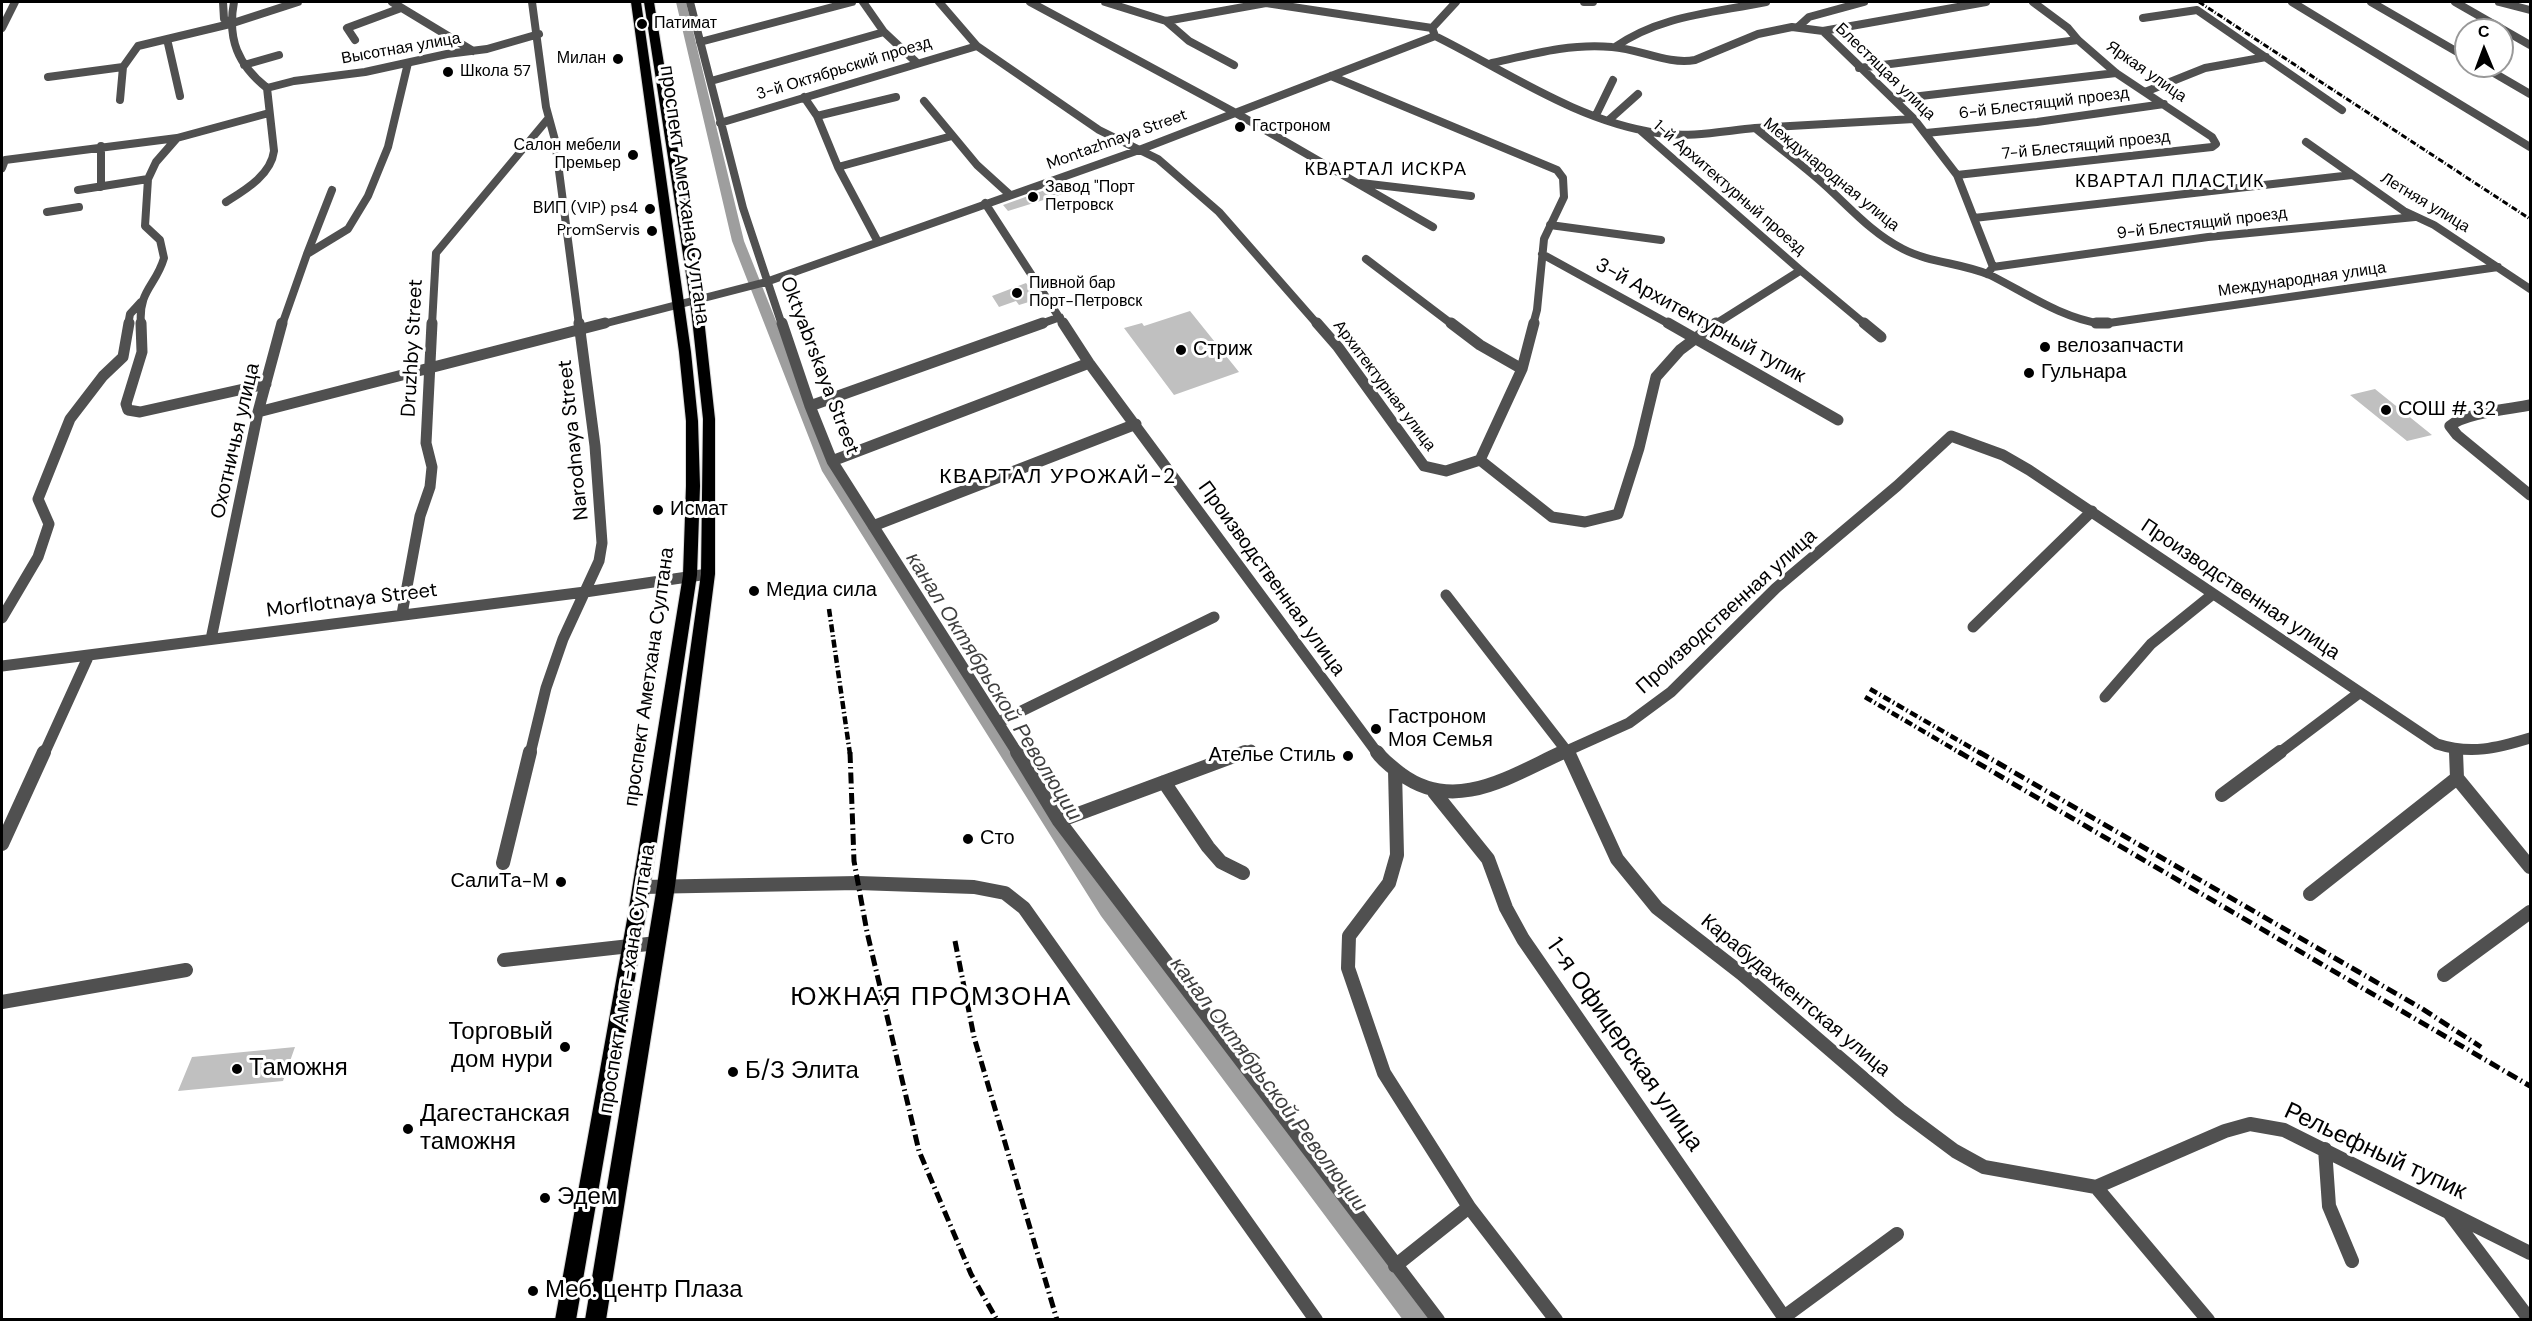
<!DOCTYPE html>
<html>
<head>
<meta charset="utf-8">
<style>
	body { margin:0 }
	#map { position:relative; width:2532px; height:1321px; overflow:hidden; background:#fff; font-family:"DM Sans",sans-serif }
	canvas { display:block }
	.frame { position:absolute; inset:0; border:3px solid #000; pointer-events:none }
	.north { position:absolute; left:2454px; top:18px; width:60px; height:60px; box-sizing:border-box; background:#fff; border:2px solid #999; border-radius:50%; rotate:359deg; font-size:16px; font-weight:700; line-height:24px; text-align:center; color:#000 }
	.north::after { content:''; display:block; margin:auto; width:21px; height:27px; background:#000; clip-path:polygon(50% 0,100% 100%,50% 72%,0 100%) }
</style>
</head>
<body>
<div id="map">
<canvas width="2532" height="1321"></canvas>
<div class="frame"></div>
<div class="north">С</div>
</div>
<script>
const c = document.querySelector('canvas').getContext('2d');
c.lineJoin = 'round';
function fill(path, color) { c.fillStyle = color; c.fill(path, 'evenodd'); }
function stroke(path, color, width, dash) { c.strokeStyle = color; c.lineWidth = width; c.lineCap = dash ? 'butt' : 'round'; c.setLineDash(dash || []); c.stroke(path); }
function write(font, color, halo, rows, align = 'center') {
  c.font = font + ' "DM Sans",sans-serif'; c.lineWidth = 6; c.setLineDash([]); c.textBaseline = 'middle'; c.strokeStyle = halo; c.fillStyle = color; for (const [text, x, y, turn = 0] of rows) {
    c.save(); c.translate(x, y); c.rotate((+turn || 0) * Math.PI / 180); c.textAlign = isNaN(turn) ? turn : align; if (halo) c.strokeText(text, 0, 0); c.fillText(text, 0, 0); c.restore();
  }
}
fill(new Path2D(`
	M 676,2 L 686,2 L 744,241 L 836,471 L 1115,904 L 1426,1312 L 1429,1320 L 1403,1320 L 1101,916 L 822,471 L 732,241 Z`), '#9e9e9e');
fill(new Path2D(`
	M 1059,185 L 1066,193 L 1008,211 L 1003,205 Z
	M 1026,283 L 1036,297 L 1030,298 L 1032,301 L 1019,305 L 1016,301 L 999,307 L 992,296 Z
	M 1190,311 L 1239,372 L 1174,395 L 1124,328 L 1142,323 L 1144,326 Z
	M 2375,389 L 2432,435 L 2407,441 L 2350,395 Z
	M 295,1047 L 283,1081 L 178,1091 L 192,1057 Z`), '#c0c0c0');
const primary = new Path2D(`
	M 631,2 L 641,2 L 691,352 L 698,421 L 700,486 L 697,575 L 646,914 L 576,1320 L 555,1320 L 628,914 L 683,575 L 686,486 L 686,421 L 679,352 Z
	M 644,2 L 654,2 L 702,300 L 715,419 L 715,574 L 675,886 L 606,1320 L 585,1320 L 657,886 L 701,574 L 703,419 L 690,300 Z`);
stroke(primary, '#dbdbdb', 2);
stroke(new Path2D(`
	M 223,2 L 224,19 L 230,22
	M 392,2 L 473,51
	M 532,2 L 546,107 L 555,140 L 579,325
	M 690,2 L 743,208 L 782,325
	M 863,2 L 884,32 L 916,62
	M 939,2 L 977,46 L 1099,130 L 1158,159 L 1219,212 L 1318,325
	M 1030,2 L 1234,112 L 1433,227
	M 1105,2 L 1166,21 L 1266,3 L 1432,28
	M 1584,2 L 1593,2
	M 2292,2 L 2530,147
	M 2371,2 L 2466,57
	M 2455,2 L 2530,45
	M 2499,2 L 2530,10
	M 2143,18 L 2197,10 L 2342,110
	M 1166,21 L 1189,41 L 1234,65
	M 1798,27 L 1809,17 L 1864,2
	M 2,28 L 15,2
	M 1823,31 L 1986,2
	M 1435,36 C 1506,71 1578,122 1658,133 C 1690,138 1723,131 1755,128 C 1778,147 1803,165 1826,186 C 1850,208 1873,234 1903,249 C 1930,263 1962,263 1990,275 C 2026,293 2061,318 2102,324 L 2498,267
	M 167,39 L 180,96
	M 355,40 L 347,28 L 401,8
	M 700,42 L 852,2
	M 1615,47 C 1661,15 1713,13 1766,2
	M 1492,63 C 1532,54 1571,43 1612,47 C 1640,49 1668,65 1695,60 L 1758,34 L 1792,27 L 1823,31 L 1914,119 L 1957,175 L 1993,267 L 1987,274
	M 244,65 L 279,55
	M 2482,66 L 2530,94
	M 1859,68 L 2078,40
	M 1331,76 L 1557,170 L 1563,178 L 1564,197 L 1544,239 L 1537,310 L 1533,325
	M 48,77 L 123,67 L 138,46 L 230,24 L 298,2
	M 711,81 L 884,32
	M 267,88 L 294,81 L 365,72 L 447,54 L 487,49 L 539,34
	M 2145,92 L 2205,68 L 2266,57
	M 804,97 L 817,116 L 838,167 L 878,242
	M 1895,99 L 2116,73
	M 120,100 L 123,67
	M 924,101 L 977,165 L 1009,194
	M 1596,115 L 1613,80
	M 817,116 L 896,97
	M 1610,119 L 1638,94
	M 720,123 L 977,46
	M 1755,128 L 1914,119
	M 1640,130 L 1799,269 L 1798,272 L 1714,325
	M 1926,133 L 2037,122 L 2164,104
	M 2306,142 L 2404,211 L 2434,225 L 2530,289
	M 101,146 L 101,187
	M 838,167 L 952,136
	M 2,168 L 5,160 L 177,138
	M 1957,175 L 2212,147 L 2216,144 L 2212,137 L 2116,73 L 2078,40 L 2068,28 L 2033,2
	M 1361,183 L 1471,196
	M 78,190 L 148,179
	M 226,202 C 245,190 271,175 274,151 L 267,88 C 238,65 227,39 234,2
	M 985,203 L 1064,325
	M 47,212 L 79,207
	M 1974,218 L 2352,175
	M 1550,225 L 1661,240
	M 307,254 L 332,190
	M 1542,254 L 1671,325
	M 1366,259 L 1453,325
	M 1993,267 L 2208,237 L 2415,217
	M 1799,269 L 1866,325
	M 128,325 L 130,314 L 141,302
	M 141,325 C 138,290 156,286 164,258 L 160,240 L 145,226 L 148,179 L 156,162 L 177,138 L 269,113
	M 282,325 L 307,254 L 348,229 L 368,196 L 388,147 L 408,63
	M 432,325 L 436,253 L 547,120
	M 599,325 L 766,282 L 1139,150 L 1435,36 L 1432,28 L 1456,2
	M 1038,325 L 1060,317`), '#505050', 8);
stroke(new Path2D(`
	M 141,323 L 142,352 L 126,404 L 128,410 L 140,412 L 266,384
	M 782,323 L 810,406 L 832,461 L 1018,754
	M 1063,323 L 1089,363 L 1378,754
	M 1317,323 L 1338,347 L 1424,466 L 1446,471 L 1480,460 L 1522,369 L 1534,323
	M 1451,323 L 1480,345 L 1522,369
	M 1668,323 L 1838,420
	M 1864,323 L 1881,337
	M 2096,323 L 2108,323
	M 2530,405 C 2511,409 2463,413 2450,426 L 2457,435 L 2530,495
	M 810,406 L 1043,323
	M 258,412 L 605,323
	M 1480,460 L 1552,517 L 1585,522 L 1618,514 L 1639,448 L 1656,377 L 1680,350 L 1716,323
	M 832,461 L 1089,363
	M 873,526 L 1136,424
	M 1446,595 L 1569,754
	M 402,614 L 420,516 L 430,487 L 432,467 L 426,443 L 432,323
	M 2,618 L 38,557 L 49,524 L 38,499 L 70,419 L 103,376 L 123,357 L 129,323
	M 1973,627 L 2092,511
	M 211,639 L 258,412 L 282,323
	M 2,666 L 585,592 L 708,574
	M 2105,697 L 2151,644 L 2213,594
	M 999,722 L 1214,617
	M 44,754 L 89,655
	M 530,754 L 546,688 L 563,639 L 599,561 L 602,543 L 595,446 L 579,323
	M 1241,754 L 1251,750
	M 1560,754 L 1629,723 L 1671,692 L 1776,588 L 1897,486 L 1951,436 L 2003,455 L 2029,470 L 2437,744 C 2471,755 2497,748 2530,738
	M 2278,754 L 2359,693`), '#505050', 11);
stroke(new Path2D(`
	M 1017,752 L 1059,821 L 1438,1320
	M 1377,752 C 1383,761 1392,767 1401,774 C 1455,814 1510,776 1563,752
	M 1568,752 L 1617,859 L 1657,908 L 1742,974 L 1900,1110 L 1955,1151 L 1984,1167 L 2096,1187 L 2208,1320
	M 2456,752 L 2457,778 L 2530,867
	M 1395,770 L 1397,855 L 1389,883 L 1349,936 L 1348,968 L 1384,1073 L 1469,1207 L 1556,1320
	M 1164,782 L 1208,847 L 1221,862 L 1243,873
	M 1434,792 L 1488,859 L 1506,908 L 1523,939 L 1786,1320
	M 2222,795 L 2280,752
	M 1059,821 L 1245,752
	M 2,844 L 44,752
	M 503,863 L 530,752
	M 642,887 L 858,883 L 974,887 L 1005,893 L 1024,908 L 1316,1320
	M 2310,894 L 2457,778
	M 504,960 L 657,943
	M 2444,975 L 2530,912
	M 2,1002 L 186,970
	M 2325,1149 L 2329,1206 L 2352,1261
	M 2096,1187 L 2225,1131 L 2250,1124 L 2284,1130 L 2530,1253
	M 2450,1214 L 2530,1320
	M 1395,1266 L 1469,1207
	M 1784,1317 L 1897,1234`), '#505050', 14);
fill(primary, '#000');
stroke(new Path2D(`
	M 2199,2 L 2530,219`), '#000', 3, [6, 2, 1, 2]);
stroke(new Path2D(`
	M 829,609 L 850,754
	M 1870,689 L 1982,754
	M 1865,697 L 1962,754`), '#000', 4.5, [8, 3, 1.5, 3]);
stroke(new Path2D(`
	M 850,752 L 854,861 L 867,932 L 919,1151 L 971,1274 L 997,1320
	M 1959,752 L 2530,1086
	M 1979,752 L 2421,1008 L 2481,1047
	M 955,941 L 974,1037 L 1057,1320`), '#000', 5, [11, 4, 1.5, 4]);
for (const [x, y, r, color] of [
	[642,24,6,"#000"],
	[618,59,6,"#000"],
	[448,72,6,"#000"],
	[1240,127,6,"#000"],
	[633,155,6,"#000"],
	[1033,197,6,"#000"],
	[650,209,6,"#000"],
	[652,231,6,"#000"],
	[1017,293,6,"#000"],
	[2045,347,6,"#000"],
	[1181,350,6,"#000"],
	[2029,373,6,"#000"],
	[2386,410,6,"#000"],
	[658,510,6,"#000"],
	[754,591,6,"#000"],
	[1376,729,6,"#000"],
	[1348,756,6,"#000"],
	[968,839,6,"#000"],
	[561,882,6,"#000"],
	[565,1047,6,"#000"],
	[237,1069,6,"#000"],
	[733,1072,6,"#000"],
	[408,1129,6,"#000"],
	[545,1198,6,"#000"],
	[533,1291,6,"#000"]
]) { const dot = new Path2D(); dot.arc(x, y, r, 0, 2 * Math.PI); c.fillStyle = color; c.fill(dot); stroke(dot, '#fff', 2); }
write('16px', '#000', '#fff', [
	["Патимат",654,24],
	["Милан",606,59,"right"],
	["Школа 57",460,72],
	["Гастроном",1252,127],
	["Салон мебели",621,146,"right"],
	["Премьер",621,164,"right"],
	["Завод \"Порт",1045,188],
	["Петровск",1045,206],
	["ВИП (VIP) ps4",638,209,"right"],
	["PromServis",640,231,"right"],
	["Пивной бар",1029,284],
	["Порт-Петровск",1029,302]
], 'left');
write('16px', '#000', '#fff', [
	["Высотная улица",401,49,-10],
	["3-й Октябрьский проезд",844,69,-17],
	["Блестящая улица",1885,72,44],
	["Яркая улица",2146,72,35],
	["6-й Блестящий проезд",2044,104,-7],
	["Montazhnaya Street",1117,140,-20],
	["7-й Блестящий проезд",2086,146,-6],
	["Международная улица",1831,175,39],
	["1-й Архитектурный проезд",1729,188,41],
	["Летняя улица",2425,203,31],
	["9-й Блестящий проезд",2202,224,-7],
	["Международная улица",2302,280,-8],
	["Архитектурная улица",1384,386,53]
]);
c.letterSpacing = '1.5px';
write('18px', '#000', '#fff', [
	["КВАРТАЛ ИСКРА",1386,170],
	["КВАРТАЛ ПЛАСТИК",2170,182]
]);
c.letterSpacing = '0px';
write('20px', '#000', '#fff', [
	["проспект Аметхана Султана",684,195,82],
	["3-й Архитектурный тупик",1700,321,29],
	["Druzhby Street",413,348,-87],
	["Oktyabrskaya Street",819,366,69],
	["Narodnaya Street",574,440,-96],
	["Охотничья улица",236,441,-77],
	["Производственная улица",1271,579,54],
	["Производственная улица",2240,590,34],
	["Morflotnaya Street",352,601,-7],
	["Производственная улица",1727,612,-42],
	["проспект Аметхана Султана",650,677,-82],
	["проспект Амет-хана Султана",628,979,-81],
	["Карабудахкентская улица",1795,996,40]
]);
write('20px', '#000', '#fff', [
	["велозапчасти",2057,347],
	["Стриж",1193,350],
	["Гульнара",2041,373],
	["СОШ # 32",2398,410],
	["Исмат",670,510],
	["Медиа сила",766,591],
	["Гастроном",1388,718],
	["Моя Семья",1388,741],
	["Ателье Cтиль",1336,756,"right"],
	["Сто",980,839],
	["СалиТа-М",549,882,"right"]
], 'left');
c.letterSpacing = '1.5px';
write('21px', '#000', '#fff', [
	["КВАРТАЛ УРОЖАЙ-2",1058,477]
]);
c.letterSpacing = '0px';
write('italic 21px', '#3f3f3f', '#fff', [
	["канал Октябрьской Революции",993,687,58],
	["канал Октябрьской Революции",1268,1085,53]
]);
write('24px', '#000', '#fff', [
	["Торговый",553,1033,"right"],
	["дом нури",553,1061,"right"],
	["Таможня",249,1069],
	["Б/З Элита",745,1072],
	["Дагестанская",420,1115],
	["таможня",420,1143],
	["Эдем",557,1198],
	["Меб. центр Плаза",545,1291]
], 'left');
write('24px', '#000', '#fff', [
	["1-я Офицерская улица",1624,1045,55],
	["Рельефный тупик",2375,1152,25]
]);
c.letterSpacing = '1.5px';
write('26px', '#000', '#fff', [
	["ЮЖНАЯ ПРОМЗОНА",931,998]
]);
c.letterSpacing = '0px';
</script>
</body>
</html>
